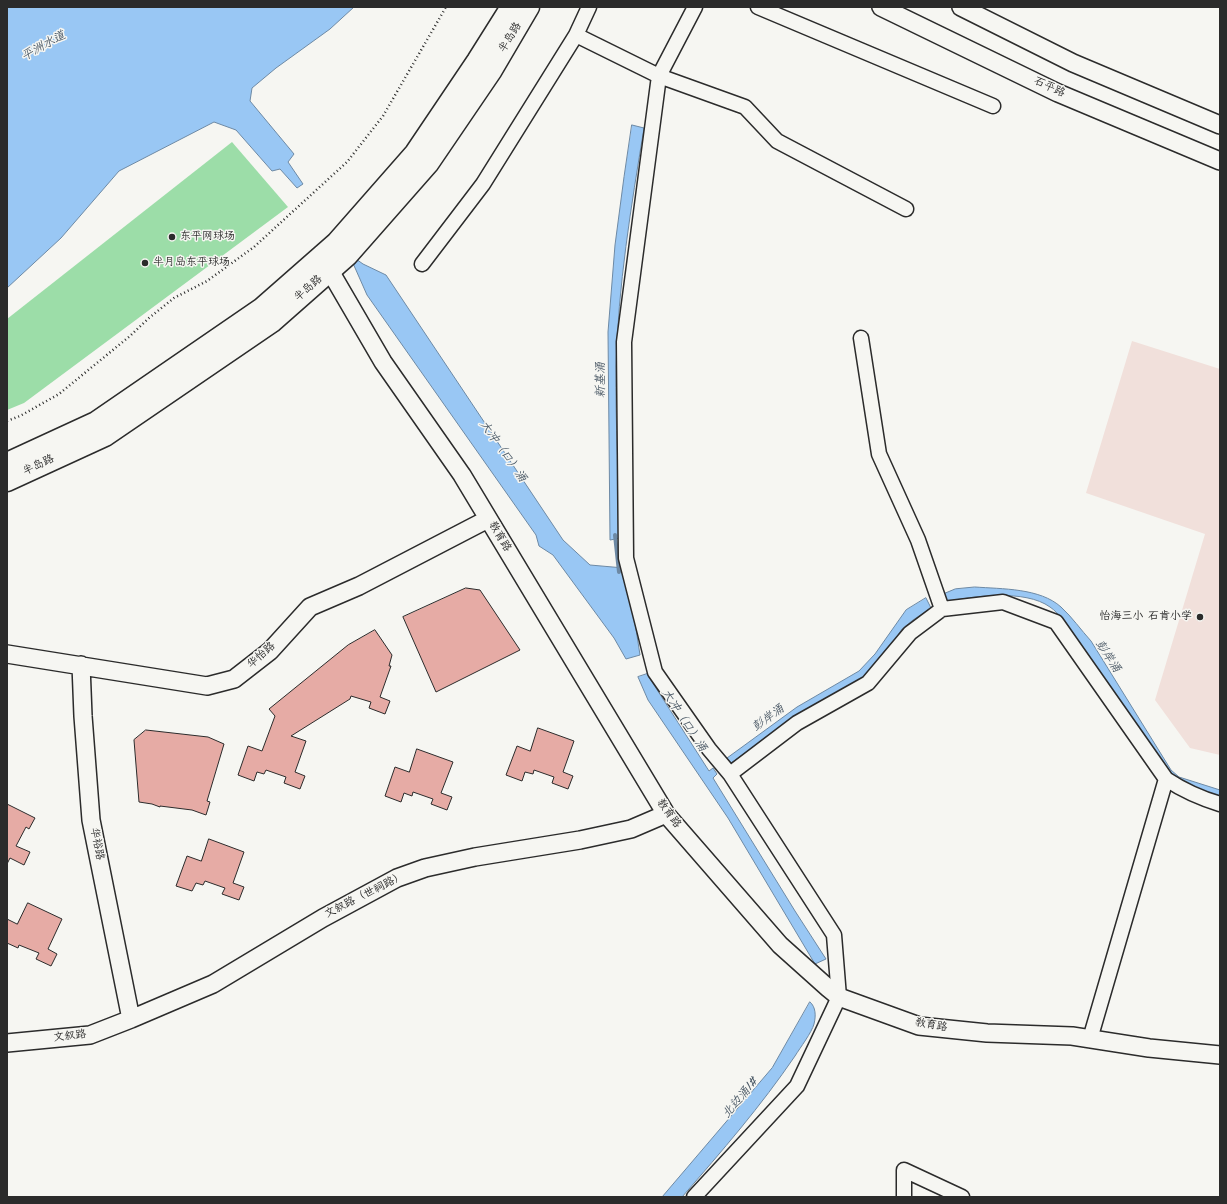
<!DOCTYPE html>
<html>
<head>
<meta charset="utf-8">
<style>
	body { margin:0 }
	#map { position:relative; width:1227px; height:1204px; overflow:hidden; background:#f6f6f2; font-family:Kalam,sans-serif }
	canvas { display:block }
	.frame { position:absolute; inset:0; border:8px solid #2b2b2b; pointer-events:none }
</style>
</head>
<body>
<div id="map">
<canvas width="1227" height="1204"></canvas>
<div class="frame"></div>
</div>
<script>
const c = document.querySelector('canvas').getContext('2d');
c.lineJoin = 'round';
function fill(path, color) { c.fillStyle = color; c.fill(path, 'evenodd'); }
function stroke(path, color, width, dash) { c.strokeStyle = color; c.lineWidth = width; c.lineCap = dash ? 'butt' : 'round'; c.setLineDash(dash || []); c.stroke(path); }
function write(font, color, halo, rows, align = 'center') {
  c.font = font + ' Kalam,"LXGW WenKai TC",sans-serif'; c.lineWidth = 3; c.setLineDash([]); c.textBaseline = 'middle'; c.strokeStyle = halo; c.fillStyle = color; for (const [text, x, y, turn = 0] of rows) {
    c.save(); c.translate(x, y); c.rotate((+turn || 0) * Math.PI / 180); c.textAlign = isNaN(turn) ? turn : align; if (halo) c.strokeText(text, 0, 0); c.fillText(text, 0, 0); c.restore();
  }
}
fill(new Path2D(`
	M 1132,341 L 1220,369 L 1220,755 L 1190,748 L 1155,700 L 1205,534 L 1086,493 Z`), '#f1e0db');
fill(new Path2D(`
	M 232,142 L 288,207 L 24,403 L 7,410 L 7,319 Z`), '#9cdda8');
const water = new Path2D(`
	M 7,7 L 354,7 L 330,29 L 276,68 L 252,88 L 250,101 L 294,154 L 288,162 L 303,184 L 297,188 L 280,169 L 272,171 L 236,130 L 214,122 L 119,171 L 61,238 L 7,288 Z
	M 632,125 L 644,128 C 631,207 618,286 616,366 C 615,423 619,481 621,538 L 610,540 L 608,332 L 615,245 L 624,177 Z
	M 356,259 L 363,264 L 386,275 L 563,540 L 590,565 L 624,568 L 628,577 L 640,655 L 626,659 L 614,638 L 553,555 L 539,546 L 536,535 L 367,295 L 352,261 Z
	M 975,587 C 1002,589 1040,588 1061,607 C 1072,617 1081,630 1091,641 L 1171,770 L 1179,777 L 1220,790 L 1220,796 L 1183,787 L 1156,760 L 1064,620 C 1059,616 1055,610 1050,607 C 1025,589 973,596 945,602 L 943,594 L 955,589 Z
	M 926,598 L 931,608 L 913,620 L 902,629 L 884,656 L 869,676 L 792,720 L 731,763 L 727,758 L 797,707 L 859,671 L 875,654 L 906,610 Z
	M 647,674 L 709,771 L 713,768 L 717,774 L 713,778 L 795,911 L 826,959 L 815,964 L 728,818 L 648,700 L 638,677 Z
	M 810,1002 C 816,1007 816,1016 814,1024 C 812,1032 800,1048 795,1056 C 761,1106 722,1151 682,1197 L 662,1197 L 772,1068 Z`);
fill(water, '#99c7f4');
stroke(water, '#6d89a4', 1);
stroke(new Path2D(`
	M 615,535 L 619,572`), '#6d89a4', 4);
const building = new Path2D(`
	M 466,588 L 480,590 L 520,650 L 436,692 L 403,617 Z
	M 375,630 L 392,655 L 389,666 L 391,666 L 380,697 L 390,701 L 385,714 L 369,708 L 371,702 L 351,696 L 350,699 L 291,736 L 306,741 L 295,772 L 305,776 L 300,789 L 284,783 L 286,777 L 266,770 L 264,774 L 257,772 L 254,781 L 238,775 L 248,746 L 262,751 L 275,716 L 269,709 L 348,645 Z
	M 538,728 L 574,741 L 563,772 L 573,776 L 568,789 L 552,783 L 554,777 L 534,770 L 533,774 L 525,772 L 522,781 L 506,775 L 517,746 L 530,751 Z
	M 146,730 L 208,737 L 224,744 L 207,801 L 210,802 L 206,815 L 192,810 L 160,806 L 160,807 L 152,804 L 139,802 L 134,740 Z
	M 417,749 L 453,762 L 441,793 L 452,797 L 447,810 L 431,804 L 433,799 L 413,792 L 412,796 L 404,793 L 401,802 L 385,796 L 395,767 L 409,772 Z
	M 7,804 L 35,818 L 29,829 L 26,827 L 16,846 L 30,852 L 24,865 L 10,858 L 7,864 Z
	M 209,839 L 244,852 L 233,883 L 244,887 L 239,900 L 222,894 L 225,888 L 205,881 L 203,885 L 196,883 L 192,891 L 176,886 L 187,856 L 201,861 Z
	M 28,903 L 62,919 L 48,949 L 57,954 L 51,966 L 36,959 L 39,953 L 19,945 L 18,948 L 7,943 L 7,919 L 17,924 Z`);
fill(building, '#e6aba5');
stroke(building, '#2b2b2b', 1);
const minor = new Path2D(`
	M 758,7 L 993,106
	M 576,35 L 659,76 L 745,107 L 777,141 L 906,209
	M 422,264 L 483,184 L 576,35 L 589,7
	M 861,338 L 879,454 L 918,540 L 942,609
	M 730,774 L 797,723 L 868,683 L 910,633 L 942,609 L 1003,602 L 1056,622 L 1166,779 C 1184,791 1200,798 1220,804
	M 1090,1039 L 1166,779
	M 694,1197 L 797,1086 L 839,997 L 834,935 L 730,774 L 709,749 L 655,672 L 626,558 L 624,342 L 659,76 L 695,7
	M 904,1197 L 904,1170 L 962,1197`);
const tertiary = new Path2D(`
	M 881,7 L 1058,93 L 1220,161
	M 961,7 L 1073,63 L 1220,125
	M 330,271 L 383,362 L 462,475 L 666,814 L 780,945 L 828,988 L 839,997 L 919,1026 L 987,1033 L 1072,1036 L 1149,1048 L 1220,1055
	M 7,654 L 207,686 L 234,679 L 270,651 L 310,607 L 359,586 L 488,519
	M 81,665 L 83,716 L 91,820 L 131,1019
	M 7,1043 L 90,1035 L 131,1019 L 213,984 L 323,918 L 397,878 L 425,868 L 475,857 L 580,840 L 631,829 L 666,814`);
const secondary = new Path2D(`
	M 7,463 L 96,422 L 262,308 L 336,243 L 415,153 L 477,61 L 511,7
	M 7,481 L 105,436 L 272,322 L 348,255 L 428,164 L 492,70 L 529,7`);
stroke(minor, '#2b2b2b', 17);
stroke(tertiary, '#2b2b2b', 20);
stroke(secondary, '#2b2b2b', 23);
stroke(new Path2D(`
	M 7,421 L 20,416 L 59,394 L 130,336 L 149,318 L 174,298 L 207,281 L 254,247 L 347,162 L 383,116 L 446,7`), '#2b2b2b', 2.5, [1, 3]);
stroke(minor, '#f6f6f2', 14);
stroke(tertiary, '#f6f6f2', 17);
stroke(secondary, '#f6f6f2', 20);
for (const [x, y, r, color] of [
	[172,237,4,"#2b2b2b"],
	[145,263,4,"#2b2b2b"],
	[1200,617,4,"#2b2b2b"]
]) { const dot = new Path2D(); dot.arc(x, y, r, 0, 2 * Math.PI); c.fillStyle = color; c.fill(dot); stroke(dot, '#f6f6f2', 1.5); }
write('11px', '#2b2b2b', '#f6f6f2', [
	["半岛路",511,38,-59],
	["石平路",1049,88,25],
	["半岛路",309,289,-41],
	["半岛路",39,466,-25],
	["教育路",499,537,59],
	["华怡路",262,656,-41],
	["教育路",668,814,54],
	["华裕路",96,844,79],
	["文叙路（世祠路）",365,896,-27],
	["教育路",931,1026,10],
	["文叙路",70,1037,-7]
]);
write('11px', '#2b2b2b', '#f6f6f2', [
	["东平网球场",180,237],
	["半月岛东平球场",153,263],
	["怡海三小 石肯小学",1192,617,"right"]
], 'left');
write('italic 12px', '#4c5a67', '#f6f6f2', [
	["平洲水道",44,47,-29],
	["新基涌",602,380,-90],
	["大冲（口）涌",502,452,55],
	["彭岸涌",1107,657,57],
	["彭岸涌",769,719,-36],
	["大冲（口）涌",683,721,57],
	["北边涌1#",741,1099,-50]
]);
</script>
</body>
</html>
